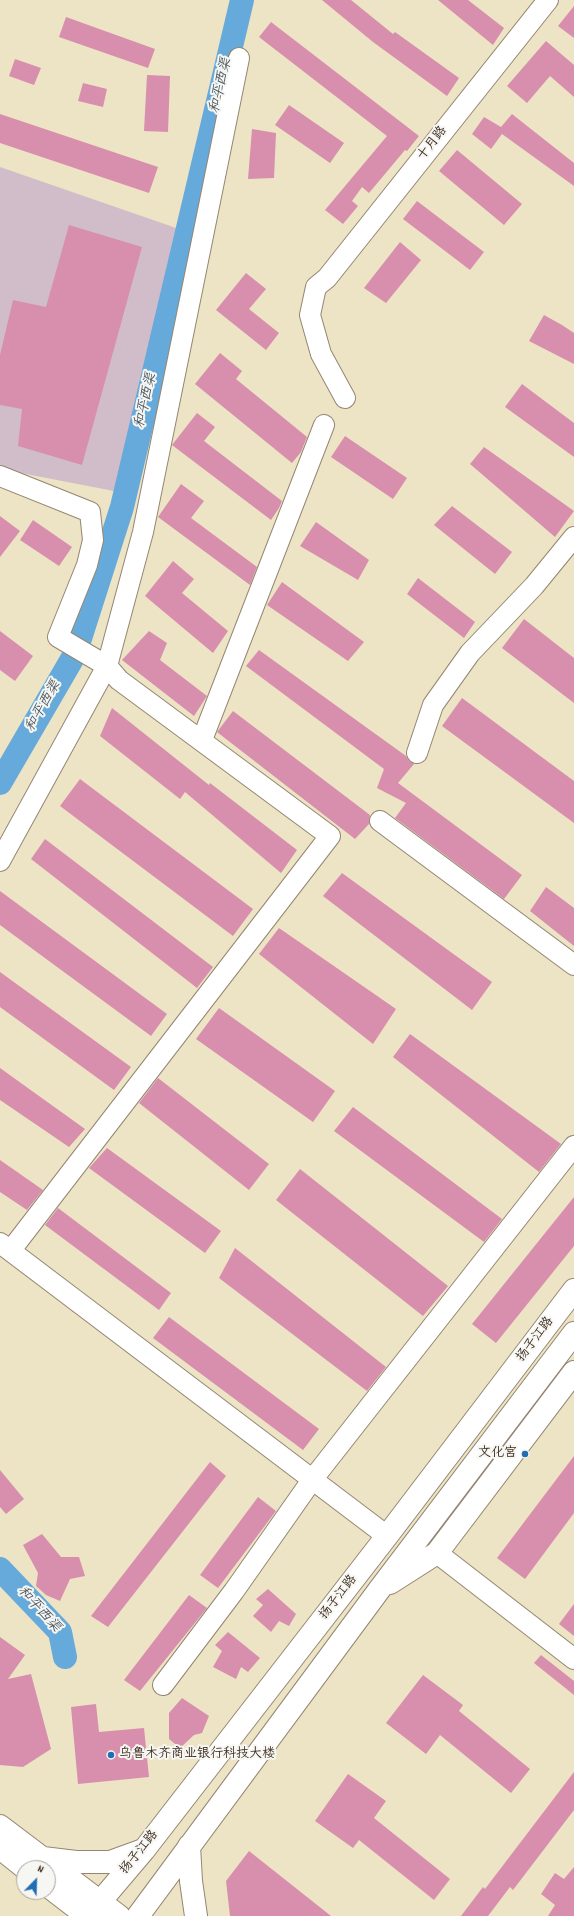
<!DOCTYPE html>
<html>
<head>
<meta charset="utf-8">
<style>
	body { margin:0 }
	#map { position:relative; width:574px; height:1916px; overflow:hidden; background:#ede3c5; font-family:Dekko,sans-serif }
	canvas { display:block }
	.north { position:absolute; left:16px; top:1860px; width:40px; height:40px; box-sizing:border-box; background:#f6f6f2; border:1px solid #aba49d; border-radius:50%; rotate:23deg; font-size:11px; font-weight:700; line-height:16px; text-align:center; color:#3b2a1e }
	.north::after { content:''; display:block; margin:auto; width:14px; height:18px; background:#1f6fb2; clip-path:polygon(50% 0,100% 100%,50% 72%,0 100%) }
</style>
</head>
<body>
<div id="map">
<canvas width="574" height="1916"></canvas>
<div class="north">N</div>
</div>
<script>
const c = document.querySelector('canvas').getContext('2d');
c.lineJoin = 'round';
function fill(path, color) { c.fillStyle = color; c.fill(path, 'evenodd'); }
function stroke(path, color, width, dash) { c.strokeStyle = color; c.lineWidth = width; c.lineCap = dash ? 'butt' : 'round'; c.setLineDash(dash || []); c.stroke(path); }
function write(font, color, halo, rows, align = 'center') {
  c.font = font + ' Dekko,"LXGW WenKai TC",sans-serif'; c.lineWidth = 4; c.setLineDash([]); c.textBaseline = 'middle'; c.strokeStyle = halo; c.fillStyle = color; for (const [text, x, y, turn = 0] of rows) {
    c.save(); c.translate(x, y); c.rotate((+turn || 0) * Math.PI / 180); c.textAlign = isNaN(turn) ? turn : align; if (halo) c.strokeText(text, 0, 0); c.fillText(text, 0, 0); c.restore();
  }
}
fill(new Path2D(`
	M 0,167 L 179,229 L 119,492 L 0,469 Z`), '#d1bdc9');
stroke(new Path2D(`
	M 0,783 L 75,654 L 122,507 L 242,0
	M 0,1569 L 60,1632 L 65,1657`), '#65aadb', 24);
fill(new Path2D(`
	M 322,0 L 351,0 L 393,34 L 395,32 L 459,78 L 447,96 L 373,42 Z
	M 438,0 L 468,0 L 504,28 L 493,45 Z
	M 574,6 L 574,38 L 558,26 Z
	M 66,17 L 155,49 L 148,68 L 59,37 Z
	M 271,22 L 419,136 L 407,151 L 405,150 L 369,193 L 362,187 L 352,201 L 358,206 L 343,224 L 325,210 L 387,136 L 259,37 Z
	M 546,41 L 574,65 L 574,97 L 550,76 L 527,103 L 507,86 Z
	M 15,59 L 41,68 L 34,85 L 9,76 Z
	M 147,75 L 170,76 L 168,132 L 144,131 Z
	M 83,83 L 107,89 L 103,107 L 78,101 Z
	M 289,105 L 344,143 L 330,163 L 275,125 Z
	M 0,114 L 158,167 L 149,193 L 0,143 Z
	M 512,114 L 574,163 L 574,186 L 502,134 L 491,149 L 472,134 L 484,117 L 501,127 Z
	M 252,129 L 276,133 L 274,178 L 248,179 Z
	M 457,150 L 522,204 L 504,225 L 439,171 Z
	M 417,201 L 484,252 L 470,270 L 403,219 Z
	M 69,225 L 142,247 L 82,465 L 18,446 L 22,409 L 0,405 L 0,355 L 13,300 L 46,307 Z
	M 400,242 L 421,260 L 386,303 L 364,288 Z
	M 246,273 L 266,289 L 249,309 L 279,333 L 266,350 L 216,310 Z
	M 544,315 L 562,325 L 574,333 L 574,364 L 529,341 Z
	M 220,353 L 242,371 L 236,379 L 307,437 L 301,452 L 292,463 L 195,384 Z
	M 522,384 L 574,423 L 574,457 L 505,407 Z
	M 197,413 L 215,427 L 204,441 L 282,501 L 279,508 L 271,520 L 172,445 Z
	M 345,436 L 407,478 L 393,499 L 331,457 Z
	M 484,447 L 574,511 L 555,537 L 470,464 Z
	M 181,484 L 204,501 L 191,518 L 257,567 L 250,585 L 158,517 Z
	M 452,506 L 512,552 L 495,574 L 434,525 Z
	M 0,516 L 20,531 L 0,557 Z
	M 33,520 L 72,547 L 59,566 L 20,540 Z
	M 316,522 L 369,560 L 358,580 L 300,546 Z
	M 173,561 L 194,579 L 182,593 L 228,631 L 213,653 L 145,596 Z
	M 418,578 L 475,622 L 464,638 L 407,594 Z
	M 282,582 L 364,642 L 348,661 L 267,605 Z
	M 524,619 L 574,658 L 574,703 L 502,648 Z
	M 0,631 L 33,656 L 15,681 L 0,670 Z
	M 149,631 L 167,643 L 160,660 L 207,696 L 194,716 L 122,660 Z
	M 259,650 L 406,756 L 409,761 L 414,764 L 398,783 L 522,875 L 504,899 L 395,818 L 406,803 L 377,788 L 384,769 L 246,666 Z
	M 462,698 L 574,781 L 574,823 L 442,726 Z
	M 112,708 L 209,785 L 210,783 L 297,850 L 281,873 L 185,792 L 180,799 L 100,736 Z
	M 233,711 L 370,815 L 369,824 L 355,839 L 217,732 Z
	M 80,779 L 253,909 L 233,936 L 60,806 Z
	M 45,839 L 213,967 L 197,988 L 31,859 Z
	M 342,873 L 492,982 L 472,1010 L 323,896 Z
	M 546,887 L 574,908 L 574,946 L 530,911 Z
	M 0,891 L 167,1014 L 151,1036 L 0,925 Z
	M 279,928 L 396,1009 L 373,1044 L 259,954 Z
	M 0,972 L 131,1067 L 114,1090 L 0,1007 Z
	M 219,1008 L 335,1091 L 313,1122 L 196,1039 Z
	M 410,1034 L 561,1144 L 539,1172 L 393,1057 Z
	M 0,1068 L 85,1129 L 69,1147 L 0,1100 Z
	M 158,1078 L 269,1164 L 249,1190 L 139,1103 Z
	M 353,1107 L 502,1219 L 484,1242 L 334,1131 Z
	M 107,1148 L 221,1231 L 205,1253 L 89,1168 Z
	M 0,1160 L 43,1190 L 27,1210 L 0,1192 Z
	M 300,1169 L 448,1286 L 423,1316 L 276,1200 Z
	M 574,1197 L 574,1246 L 496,1343 L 472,1324 Z
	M 58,1208 L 171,1293 L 159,1310 L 45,1225 Z
	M 235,1248 L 386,1367 L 367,1391 L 219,1278 Z
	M 169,1317 L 319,1429 L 303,1450 L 153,1338 Z
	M 574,1456 L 574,1513 L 525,1579 L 497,1558 Z
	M 210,1462 L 226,1476 L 108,1627 L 91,1616 Z
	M 0,1470 L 24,1499 L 6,1514 L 0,1507 Z
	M 258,1497 L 276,1511 L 218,1588 L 200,1575 Z
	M 42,1534 L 61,1557 L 79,1557 L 85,1576 L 70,1579 L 60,1601 L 46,1595 L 36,1586 L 38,1573 L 23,1545 Z
	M 268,1589 L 296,1614 L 289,1626 L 279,1621 L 271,1632 L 253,1616 L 263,1605 L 256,1599 Z
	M 189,1595 L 207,1608 L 140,1691 L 124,1680 Z
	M 574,1604 L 574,1636 L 559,1624 Z
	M 228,1632 L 260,1658 L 248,1672 L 241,1667 L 236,1679 L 213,1667 L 222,1651 L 215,1645 Z
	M 0,1637 L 25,1655 L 8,1679 L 31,1674 L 51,1749 L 23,1767 L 0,1765 Z
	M 541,1655 L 574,1681 L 574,1695 L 534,1663 Z
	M 423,1675 L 463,1705 L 459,1711 L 530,1769 L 511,1793 L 440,1735 L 426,1754 L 386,1723 Z
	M 182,1698 L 209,1716 L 202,1733 L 194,1735 L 180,1748 L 169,1739 L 169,1713 Z
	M 96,1704 L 99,1732 L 144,1728 L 149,1777 L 78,1784 L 71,1707 Z
	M 574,1772 L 574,1810 L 513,1890 L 510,1887 L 488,1916 L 461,1916 L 483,1887 L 485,1889 Z
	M 348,1774 L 386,1801 L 374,1818 L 450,1879 L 434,1900 L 359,1840 L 353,1848 L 315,1821 Z
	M 249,1851 L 331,1916 L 230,1916 L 226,1881 Z
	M 574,1867 L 574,1916 L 548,1916 L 555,1905 L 541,1894 L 555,1873 L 564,1879 Z`), '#d88fad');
const minor = new Path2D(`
	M 345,398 L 321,354 L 310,315 L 316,287 L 327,278 L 548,0
	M 0,476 L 90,512 L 93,540 L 87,565 L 58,637 L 107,666 L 119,680 L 330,836 L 11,1250
	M 202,740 L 324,425
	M 417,753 L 433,705 L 470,653 L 534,586 L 574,537
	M 380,821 L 574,965
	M 0,861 L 107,666 L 143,532 L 239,58
	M 0,1243 L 387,1536
	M 437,1553 L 574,1659
	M 163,1685 L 234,1591 L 312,1480 L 574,1146`);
const major = new Path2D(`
	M 390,1583 L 437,1553 L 574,1372
	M 0,1826 L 119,1916
	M 189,1846 L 191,1881 L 196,1916
	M 0,1848 L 25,1868
	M 43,1858 L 76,1862 L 110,1862 L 143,1850
	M 48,1886 L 87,1916
	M 88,1916 L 144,1850 L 387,1536 L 574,1290
	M 138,1916 L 379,1590 L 574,1333`);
stroke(minor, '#948672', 22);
stroke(major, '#948672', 24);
stroke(minor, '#fff', 20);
stroke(major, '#fff', 22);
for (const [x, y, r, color] of [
	[525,1454,4,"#1f6fb2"],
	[111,1755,4,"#1f6fb2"]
]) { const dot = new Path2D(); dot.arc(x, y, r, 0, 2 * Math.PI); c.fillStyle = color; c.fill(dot); stroke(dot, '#f6f6f2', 1.5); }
write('13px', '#3b2a1e', '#f6f6f2', [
	["十月路",433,144,-52],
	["扬子江路",536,1340,-53],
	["扬子江路",339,1598,-52],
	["扬子江路",140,1853,-51]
]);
write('13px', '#3b2a1e', '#f6f6f2', [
	["文化宫",517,1454],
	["乌鲁木齐商业银行科技大楼",119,1755,"left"]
], 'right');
write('italic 14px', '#4a5760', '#f6f6f2', [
	["和平西渠",222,86,-77],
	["和平西渠",147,401,-77],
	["和平西渠",44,707,-60],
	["和平西渠",38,1610,48]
]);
</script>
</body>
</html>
